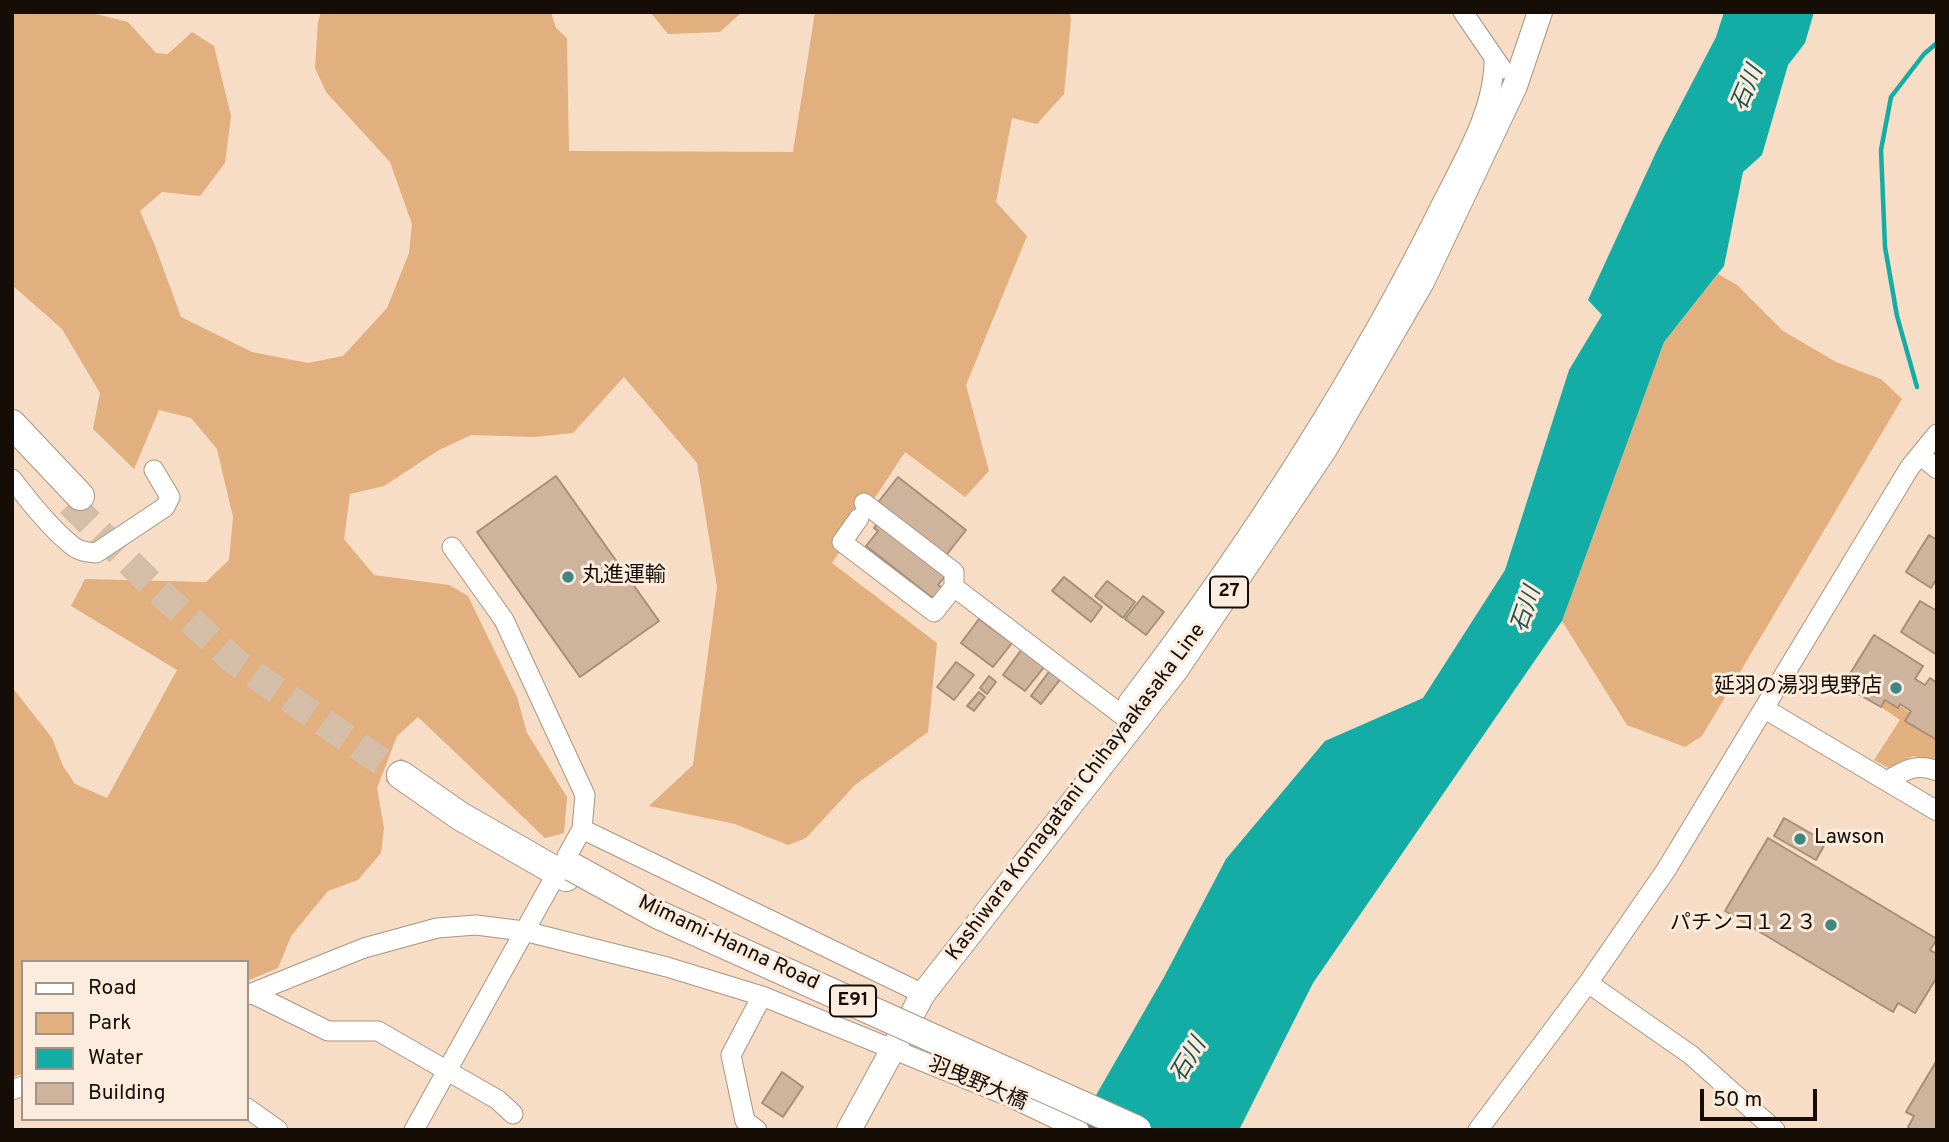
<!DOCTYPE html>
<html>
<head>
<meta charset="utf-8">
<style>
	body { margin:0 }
	#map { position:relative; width:1949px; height:1142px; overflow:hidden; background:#f7ddc5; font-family:Overpass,sans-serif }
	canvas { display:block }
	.frame { position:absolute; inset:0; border:14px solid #160e06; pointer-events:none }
	.legend { position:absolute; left:21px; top:960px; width:228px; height:161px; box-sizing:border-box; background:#fcecde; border:2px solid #a09388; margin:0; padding:9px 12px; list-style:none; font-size:21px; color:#160e06 }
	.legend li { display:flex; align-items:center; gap:14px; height:35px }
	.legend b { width:35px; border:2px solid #a09388 }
	.scale { position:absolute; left:1700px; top:1089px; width:117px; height:32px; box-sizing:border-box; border:4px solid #160e06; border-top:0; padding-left:9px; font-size:21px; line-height:24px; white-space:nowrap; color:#160e06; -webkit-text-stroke:5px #fcecde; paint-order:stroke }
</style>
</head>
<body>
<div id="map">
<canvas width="1949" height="1142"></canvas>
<div class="frame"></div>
<ul class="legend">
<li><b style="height:9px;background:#fff"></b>Road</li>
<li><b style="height:19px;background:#e2af7e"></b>Park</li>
<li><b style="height:19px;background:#13ada6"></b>Water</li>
<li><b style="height:19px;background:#ceb49d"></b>Building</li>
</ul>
<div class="scale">50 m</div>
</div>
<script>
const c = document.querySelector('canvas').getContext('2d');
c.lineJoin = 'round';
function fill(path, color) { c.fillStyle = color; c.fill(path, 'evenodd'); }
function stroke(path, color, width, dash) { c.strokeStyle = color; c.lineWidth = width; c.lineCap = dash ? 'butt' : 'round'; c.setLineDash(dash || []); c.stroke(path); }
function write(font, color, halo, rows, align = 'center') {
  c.font = font + ' Overpass,"Noto Sans JP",sans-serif'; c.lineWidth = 6; c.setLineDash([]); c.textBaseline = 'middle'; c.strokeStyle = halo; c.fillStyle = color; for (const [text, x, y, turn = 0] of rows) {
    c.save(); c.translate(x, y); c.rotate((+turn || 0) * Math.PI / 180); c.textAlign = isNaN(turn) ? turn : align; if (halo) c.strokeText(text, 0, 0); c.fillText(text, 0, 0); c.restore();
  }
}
fill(new Path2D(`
	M 12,12 L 88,12 L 128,22 L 156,53 L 168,54 L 192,32 L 214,46 L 231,116 L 225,163 L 200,196 L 162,192 L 140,211 L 155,246 L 181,317 L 252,352 L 308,363 L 343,356 L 387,308 L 409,253 L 412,224 L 390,162 L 326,92 L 315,68 L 318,22 L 321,12 L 551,12 L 556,28 L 567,38 L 569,151 L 793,152 L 815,12 L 1069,12 L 1071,19 L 1064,94 L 1037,124 L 1012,118 L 996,202 L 1027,236 L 966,385 L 989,471 L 965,497 L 905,452 L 832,563 L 937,643 L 928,732 L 855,785 L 806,838 L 788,845 L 735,824 L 649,806 L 693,765 L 717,587 L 697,463 L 624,377 L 573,433 L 534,437 L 471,435 L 439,450 L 384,486 L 350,494 L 344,539 L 374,575 L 449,585 L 468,596 L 517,697 L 527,733 L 567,797 L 564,833 L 545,838 L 418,717 L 397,736 L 377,788 L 384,828 L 381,853 L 358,880 L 328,891 L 291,936 L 278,968 L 247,981 L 247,962 L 23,962 L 23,1073 L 12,1078 L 12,687 L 52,738 L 63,766 L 75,784 L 107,798 L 177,670 L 71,606 L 85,579 L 206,582 L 229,560 L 233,517 L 217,449 L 191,418 L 159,410 L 134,469 L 93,429 L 100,393 L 62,329 L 12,285 Z
	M 650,12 L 742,12 L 720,32 L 668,34 Z
	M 1718,274 L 1737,285 L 1783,331 L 1836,362 L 1881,379 L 1902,399 L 1702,736 L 1685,747 L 1627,725 L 1562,621 L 1664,342 Z
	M 1885,700 C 1909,707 1921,722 1937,740 L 1937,754 L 1933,760 L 1913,756 L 1889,768 L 1874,760 L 1900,720 L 1881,707 Z`), '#e2af7e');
fill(new Path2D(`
	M 1724,12 L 1814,12 L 1805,43 L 1788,65 L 1762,155 L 1743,172 L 1724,266 L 1664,342 L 1562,621 L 1313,983 L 1239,1130 L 1076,1130 L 1164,977 L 1226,859 L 1325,741 L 1423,698 L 1505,570 L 1569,370 L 1602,315 L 1588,300 L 1658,148 L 1716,37 Z`), '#13ada6');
stroke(new Path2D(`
	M 1917,387 L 1897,316 L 1885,247 L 1881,150 L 1891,97 L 1924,54 L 1937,43`), '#13ada6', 4.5);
const building = new Path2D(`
	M 556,476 L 659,621 L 580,677 L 477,532 Z
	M 898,477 L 966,530 L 944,558 L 876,505 Z
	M 879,522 L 946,575 L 938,585 L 944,589 L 935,600 L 866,546 L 878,531 L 874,528 Z
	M 1929,535 L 1937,540 L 1937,582 L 1935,581 L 1931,588 L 1906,572 Z
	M 1064,577 L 1102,607 L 1091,622 L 1052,591 Z
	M 1107,581 L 1135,602 L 1123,618 L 1095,596 Z
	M 1143,596 L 1164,612 L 1146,635 L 1125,619 Z
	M 1920,601 L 1937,611 L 1937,655 L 1901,632 Z
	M 979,619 L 1012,643 L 993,667 L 961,643 Z
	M 1874,635 L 1923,666 L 1915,679 L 1925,685 L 1930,678 L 1937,683 L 1937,740 L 1905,721 L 1911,711 L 1900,704 L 1898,708 L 1885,700 L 1881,707 L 1858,694 L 1859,690 L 1849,683 L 1852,679 L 1848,677 Z
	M 1022,649 L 1045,666 L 1025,691 L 1003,675 Z
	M 956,662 L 974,675 L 954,700 L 937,687 Z
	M 1051,669 L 1062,677 L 1041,704 L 1031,696 Z
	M 989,676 L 996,682 L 987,694 L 980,688 Z
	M 979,692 L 985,697 L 974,711 L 967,706 Z
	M 1784,818 L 1826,842 L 1816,860 L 1774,836 Z
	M 1768,838 L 1937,939 L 1930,950 L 1937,954 L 1937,977 L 1915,1013 L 1898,1003 L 1893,1012 L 1725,911 Z
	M 1937,1060 L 1937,1130 L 1912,1130 L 1908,1127 L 1914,1116 L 1906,1112 Z
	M 782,1072 L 803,1087 L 783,1117 L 762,1103 Z`);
fill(building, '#ceb49d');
stroke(building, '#a68e77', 2);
stroke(new Path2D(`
	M 70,503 L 153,586 L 237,663 L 401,775`), '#d5bea8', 28, [28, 14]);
const minor = new Path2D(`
	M 1463,12 L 1502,69
	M 1920,455 L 1937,469
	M 12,479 C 28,500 53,531 74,547 C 81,552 88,552 96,553 L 165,507 L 170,497 L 154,470
	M 864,503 L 954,572 L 954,587
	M 859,518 L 842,542 L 934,612 L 954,587 L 1135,725
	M 452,547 L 504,620 L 585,795 L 582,829 L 567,856
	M 1765,709 L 1937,811
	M 1143,714 L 1128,702 C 1247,546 1355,379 1442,203 C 1464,159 1494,110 1494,60
	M 1887,781 C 1904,770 1917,763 1937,771
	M 582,829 L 923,994
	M 1588,983 L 1691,1055 L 1775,1130
	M 251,993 L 328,1031 L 378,1031 L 498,1100 L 513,1114
	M 247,995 L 364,948 L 437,928 L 476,925 L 524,931 L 667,967 L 762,996 L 1008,1096 L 1079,1130
	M 12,1090 L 23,1086
	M 247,1108 L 278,1130
	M 414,1130 L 553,880
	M 757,1130 L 745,1121 L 731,1055 L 762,996
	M 1478,1130 L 1588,983 L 1666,870 L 1910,467 L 1937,434`);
const major = new Path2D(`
	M 849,1130 L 923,994 L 1176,670 L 1325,449 L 1422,282 L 1515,86 L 1540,12`);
const highway = new Path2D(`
	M 12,424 L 80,496
	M 401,775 L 460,816 L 566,877`);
stroke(minor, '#ad947e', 21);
stroke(major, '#ad947e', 26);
stroke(highway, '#ad947e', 30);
stroke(minor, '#fff', 19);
stroke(major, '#fff', 24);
stroke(highway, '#fff', 28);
const highwayBridge = new Path2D(`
	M 572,867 L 659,915 L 1137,1130`);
stroke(highwayBridge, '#ad947e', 30, []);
stroke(highwayBridge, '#fff', 28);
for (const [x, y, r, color] of [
	[568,577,7,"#408783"],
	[1896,688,7,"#408783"],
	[1800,839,7,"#408783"],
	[1831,925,7,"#408783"]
]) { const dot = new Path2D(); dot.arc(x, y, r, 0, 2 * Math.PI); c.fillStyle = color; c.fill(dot); stroke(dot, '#fcecde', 2.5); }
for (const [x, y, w] of [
	[1229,592,38],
	[853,1001,46]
]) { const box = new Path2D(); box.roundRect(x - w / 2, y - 15.5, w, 31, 5); c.fillStyle = '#fcecde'; c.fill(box); stroke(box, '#160e06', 2); }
write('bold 19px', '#160e06', null, [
	["27",1229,592],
	["E91",853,1001]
]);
write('21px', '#160e06', '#fcecde', [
	["丸進運輸",582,577],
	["延羽の湯羽曳野店",1882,688,"right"],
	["Lawson",1814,839],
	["パチンコ１２３",1817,925,"right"]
], 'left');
write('21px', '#160e06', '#fcecde', [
	["Kashiwara Komagatani Chihayaakasaka Line",1077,793,-53],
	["Mimami-Hanna Road",728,944,25],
	["羽曳野大橋",977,1085,23]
]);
write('italic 23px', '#1a524f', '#fcecde', [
	["石川",1749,89,-67],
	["石川",1528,610,-71],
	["石川",1190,1061,-59]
]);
</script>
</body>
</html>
